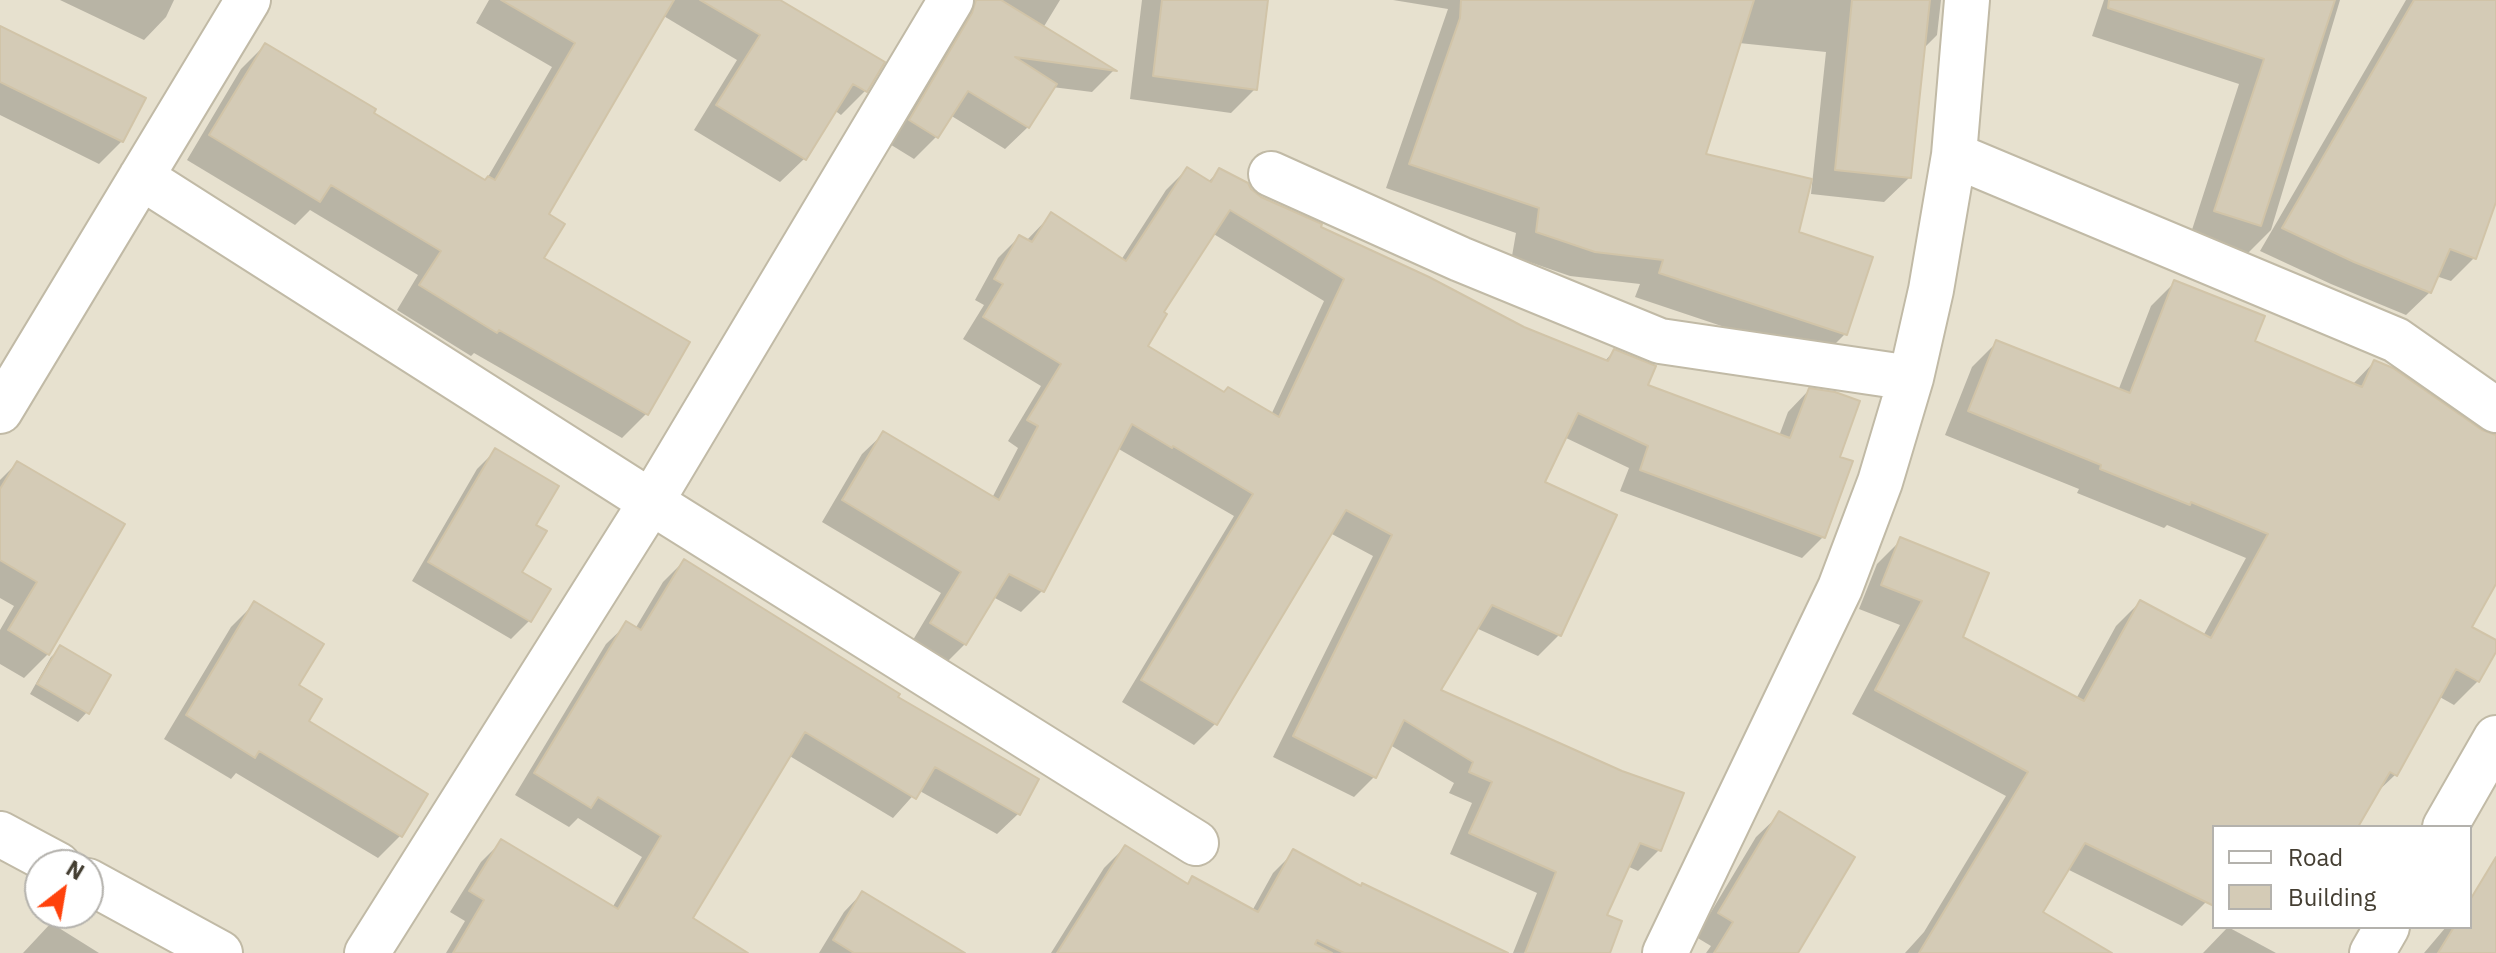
<!DOCTYPE html>
<html>
<head>
<meta charset="utf-8">
<style>
	body { margin:0 }
	#map { position:relative; width:2496px; height:953px; overflow:hidden; background:#f3efe1; font-family:"IBM Plex Sans",sans-serif }
	canvas { display:block }
	.legend { position:absolute; left:2212px; top:825px; width:260px; height:104px; box-sizing:border-box; background:#fff; border:2px solid #b4b2ad; margin:0; padding:10px 14px; list-style:none; font-size:24px; color:#443e32 }
	.legend li { display:flex; align-items:center; gap:16px; height:40px }
	.legend b { width:40px; border:2px solid #b4b2ad }
	.north { position:absolute; left:24px; top:849px; width:80px; height:80px; box-sizing:border-box; background:#fff; border:2px solid #b4b2ad; border-radius:50%; rotate:31deg; font-size:22px; font-weight:700; line-height:32px; text-align:center; color:#443e32 }
	.north::after { content:''; display:block; margin:auto; width:28px; height:36px; background:#ff420c; clip-path:polygon(50% 0,100% 100%,50% 72%,0 100%) }
</style>
</head>
<body>
<div id="map">
<canvas width="2496" height="953"></canvas>
<ul class="legend">
<li><b style="height:10px;background:#fff"></b>Road</li>
<li><b style="height:22px;background:#d4cbb6"></b>Building</li>
</ul>
<div class="north">N</div>
</div>
<script>
const c = document.querySelector('canvas').getContext('2d');
c.lineJoin = 'round';
function fill(path, color) { c.fillStyle = color; c.fill(path, 'evenodd'); }
function stroke(path, color, width, dash) { c.strokeStyle = color; c.lineWidth = width; c.lineCap = dash ? 'butt' : 'round'; c.setLineDash(dash || []); c.stroke(path); }
fill(new Path2D(`
	M 0,0 L 2496,0 L 2496,953 L 0,953 ZM 2214,827 L 2470,827 L 2470,927 L 2214,927 ZM 40,865 L 88,865 L 88,913 L 40,913 Z`), '#e7e1cf');
fill(new Path2D(`
	M 60,0 L 174,0 L 166,17 L 144,40 Z
	M 489,0 L 777,0 L 882,63 L 865,91 L 841,115 L 834,110 L 804,159 L 780,182 L 694,130 L 737,60 L 662,15 L 546,214 L 541,259 L 646,414 L 622,438 L 474,353 L 471,356 L 397,310 L 418,275 L 310,210 L 295,225 L 187,160 L 241,69 L 265,45 L 371,113 L 485,182 L 552,67 L 476,23 Z
	M 959,0 L 1060,0 L 1043,28 L 1113,71 L 1092,92 L 1052,87 L 1028,127 L 1005,149 L 950,115 L 936,137 L 914,159 L 888,143 Z
	M 1142,0 L 1266,0 L 1255,89 L 1231,113 L 1130,99 Z
	M 1393,0 L 1941,0 L 1937,35 L 1923,49 L 1909,178 L 1884,202 L 1811,194 L 1826,52 L 1739,43 L 1704,155 L 1796,234 L 1870,258 L 1845,334 L 1820,359 L 1635,297 L 1640,284 L 1570,276 L 1512,256 L 1516,233 L 1386,188 L 1448,9 Z
	M 2104,0 L 2340,0 L 2271,230 L 2246,255 L 2190,236 L 2239,84 L 2092,36 Z
	M 2406,0 L 2496,0 L 2496,196 L 2474,258 L 2451,281 L 2436,276 L 2430,292 L 2406,315 L 2331,284 L 2260,251 Z
	M 0,29 L 122,141 L 99,164 L 0,115 Z
	M 1187,169 L 1208,182 L 1220,170 L 1260,199 L 1523,328 L 1604,362 L 1614,351 L 1645,386 L 1779,436 L 1788,412 L 1809,390 L 1837,458 L 1850,463 L 1823,537 L 1802,558 L 1620,491 L 1629,468 L 1564,437 L 1542,483 L 1559,635 L 1538,656 L 1476,628 L 1438,691 L 1659,850 L 1638,871 L 1627,866 L 1605,916 L 1608,953 L 1513,953 L 1537,893 L 1450,854 L 1472,803 L 1449,793 L 1454,783 L 1390,745 L 1375,776 L 1354,797 L 1273,757 L 1373,556 L 1330,533 L 1215,724 L 1194,745 L 1122,702 L 1234,516 L 1117,448 L 1042,591 L 1021,612 L 993,597 L 965,644 L 944,665 L 910,645 L 941,593 L 822,522 L 862,454 L 883,434 L 992,498 L 1018,448 L 1008,441 L 1041,386 L 963,339 L 984,305 L 975,300 L 998,258 L 1019,237 L 1026,241 L 1051,215 L 1121,260 L 1166,190 ZM 1212,233 L 1324,301 L 1271,415 L 1223,394 L 1145,347 L 1161,313 Z
	M 2175,282 L 2252,342 L 2352,385 L 2374,362 L 2496,456 L 2496,580 L 2469,628 L 2496,643 L 2496,648 L 2478,681 L 2454,705 L 2438,696 L 2395,775 L 2374,795 L 2356,827 L 2214,827 L 2214,887 L 2206,902 L 2182,926 L 2067,869 L 2041,913 L 2108,953 L 1905,953 L 1924,932 L 2006,796 L 1852,714 L 1900,625 L 1859,609 L 1877,564 L 1901,540 L 1961,638 L 2076,699 L 2116,626 L 2140,602 L 2203,636 L 2246,558 L 2167,525 L 2164,528 L 2077,493 L 2079,489 L 1945,435 L 1972,367 L 1996,343 L 2118,391 L 2151,306 Z
	M 495,451 L 533,526 L 520,573 L 529,621 L 511,639 L 412,581 L 477,469 Z
	M 17,463 L 122,525 L 48,654 L 24,678 L 0,664 L 0,630 L 14,606 L 0,598 L 0,480 Z
	M 684,561 L 895,698 L 1018,814 L 997,834 L 918,790 L 893,818 L 788,755 L 690,919 L 719,953 L 446,953 L 465,921 L 450,912 L 481,862 L 501,842 L 612,908 L 642,857 L 578,818 L 569,827 L 515,795 L 606,644 L 627,624 L 635,629 L 663,582 Z
	M 254,604 L 296,686 L 306,721 L 401,835 L 378,858 L 236,773 L 231,779 L 164,739 L 231,627 Z
	M 61,648 L 87,712 L 78,722 L 30,694 L 51,657 Z
	M 1780,814 L 1795,953 L 1706,953 L 1711,946 L 1696,937 L 1756,837 Z
	M 1125,847 L 1186,885 L 1192,878 L 1252,911 L 1273,873 L 1294,852 L 1360,888 L 1507,953 L 1051,953 L 1104,868 Z
	M 862,893 L 962,953 L 819,953 L 844,912 Z
	M 2470,902 L 2496,914 L 2496,953 L 2424,953 L 2446,927 L 2470,927 Z
	M 51,923 L 99,953 L 23,953 Z
	M 2228,927 L 2276,953 L 2203,953 Z`), '#0003');
const building = new Path2D(`
	M 501,0 L 674,0 L 549,214 L 565,224 L 544,258 L 690,342 L 648,415 L 499,330 L 497,333 L 419,285 L 441,251 L 331,185 L 320,202 L 209,135 L 265,43 L 376,109 L 374,113 L 485,180 L 488,176 L 495,180 L 575,43 Z
	M 700,0 L 780,0 L 885,62 L 867,92 L 853,84 L 806,160 L 716,105 L 760,35 Z
	M 976,0 L 1001,0 L 1117,71 L 1015,57 L 1057,84 L 1029,128 L 968,91 L 938,138 L 909,120 L 972,13 Z
	M 1162,0 L 1268,0 L 1257,90 L 1153,76 Z
	M 1461,0 L 1754,0 L 1706,154 L 1812,179 L 1799,232 L 1873,257 L 1847,335 L 1659,273 L 1663,260 L 1595,252 L 1536,232 L 1539,208 L 1409,164 L 1460,18 Z
	M 1852,0 L 1930,0 L 1911,178 L 1835,170 Z
	M 2109,0 L 2335,0 L 2261,226 L 2214,211 L 2264,59 L 2108,8 Z
	M 2414,0 L 2496,0 L 2496,202 L 2476,259 L 2450,249 L 2431,293 L 2354,262 L 2282,228 Z
	M 0,26 L 146,98 L 123,142 L 0,82 Z
	M 1187,167 L 1211,182 L 1219,168 L 1248,183 L 1251,189 L 1261,197 L 1322,224 L 1321,227 L 1429,277 L 1524,327 L 1608,361 L 1614,349 L 1656,366 L 1648,385 L 1790,438 L 1809,388 L 1835,392 L 1860,401 L 1840,457 L 1853,461 L 1825,538 L 1640,470 L 1648,446 L 1578,413 L 1545,482 L 1617,515 L 1561,636 L 1492,605 L 1441,690 L 1622,771 L 1684,793 L 1661,851 L 1640,843 L 1607,915 L 1622,921 L 1610,953 L 1525,953 L 1556,872 L 1469,833 L 1492,782 L 1469,772 L 1473,762 L 1404,720 L 1376,778 L 1293,736 L 1392,535 L 1346,510 L 1217,725 L 1141,680 L 1253,494 L 1173,446 L 1172,448 L 1132,424 L 1044,592 L 1009,574 L 966,645 L 930,623 L 961,572 L 842,500 L 883,431 L 999,500 L 1038,426 L 1027,420 L 1061,364 L 983,317 L 1003,284 L 994,279 L 1019,235 L 1032,242 L 1051,212 L 1126,261 ZM 1230,210 L 1344,279 L 1279,417 L 1228,387 L 1224,392 L 1148,346 L 1167,314 L 1164,312 Z
	M 2174,280 L 2265,316 L 2255,341 L 2362,387 L 2374,360 L 2393,368 L 2482,430 L 2496,435 L 2496,584 L 2472,627 L 2496,640 L 2496,652 L 2479,682 L 2456,669 L 2397,776 L 2390,772 L 2358,827 L 2214,827 L 2214,906 L 2085,843 L 2043,912 L 2112,953 L 1919,953 L 2028,772 L 1875,690 L 1922,601 L 1881,585 L 1900,537 L 1989,573 L 1963,637 L 2084,701 L 2140,600 L 2211,638 L 2268,534 L 2191,502 L 2190,505 L 2100,469 L 2101,465 L 1968,411 L 1996,340 L 2130,393 Z
	M 495,448 L 559,486 L 536,525 L 547,531 L 522,572 L 551,589 L 531,622 L 428,562 Z
	M 17,461 L 125,524 L 49,655 L 8,630 L 37,582 L 0,560 L 0,489 Z
	M 684,559 L 900,694 L 898,697 L 1039,779 L 1020,815 L 935,767 L 916,799 L 805,732 L 693,918 L 748,953 L 453,953 L 484,900 L 469,891 L 501,839 L 618,909 L 661,836 L 598,797 L 591,808 L 534,773 L 626,621 L 641,630 Z
	M 254,601 L 324,644 L 299,685 L 322,699 L 309,721 L 428,794 L 402,837 L 259,751 L 255,758 L 186,715 Z
	M 60,645 L 111,675 L 89,714 L 37,684 Z
	M 1779,811 L 1855,857 L 1798,953 L 1714,953 L 1733,922 L 1718,913 Z
	M 1125,845 L 1188,884 L 1192,876 L 1258,912 L 1293,849 L 1361,886 L 1362,883 L 1508,953 L 1344,953 L 1317,940 L 1315,944 L 1332,953 L 1057,953 Z
	M 2496,857 L 2496,953 L 2438,953 L 2454,927 L 2470,927 L 2470,900 Z
	M 862,891 L 965,953 L 854,953 L 833,940 Z`);
fill(building, '#d4cbb6');
stroke(building, '#d1c4a8', 2);
const minor = new Path2D(`
	M 1954,155 L 2396,340 L 2496,410
	M 1271,174 L 1460,259 L 1660,341 L 1911,378
	M 141,177 L 651,502 L 1196,843
	M 0,411 L 248,0
	M 2445,827 L 2496,738
	M 0,834 L 58,865
	M 88,881 L 220,953
	M 367,953 L 651,502 L 951,0
	M 1665,953 L 1840,588 L 1880,482 L 1911,378 L 1931,290 L 1954,155 L 1967,0
	M 2372,953 L 2387,927`);
stroke(minor, '#c1baa6', 48);
stroke(minor, '#fff', 44);
</script>
</body>
</html>
